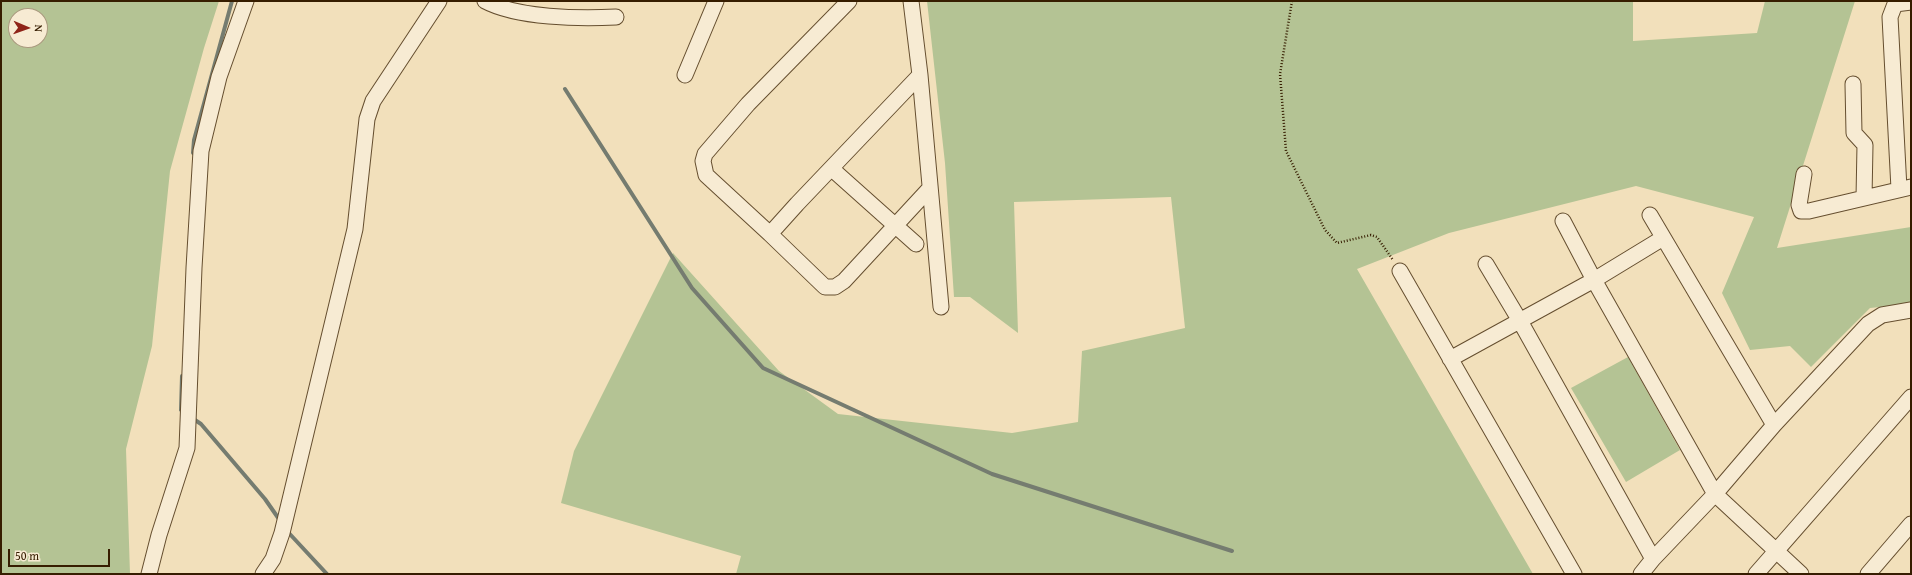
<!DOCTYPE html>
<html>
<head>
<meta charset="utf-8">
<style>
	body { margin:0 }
	#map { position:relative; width:1912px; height:575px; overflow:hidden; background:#f2e0bb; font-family:"Gentium Book Plus",serif }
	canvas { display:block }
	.frame { position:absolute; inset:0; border:2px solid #361d00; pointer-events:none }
	.north { position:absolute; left:8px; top:8px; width:40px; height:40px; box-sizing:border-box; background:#f7ebd3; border:1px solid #aa997f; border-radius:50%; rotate:92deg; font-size:11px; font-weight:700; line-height:16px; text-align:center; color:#361d00 }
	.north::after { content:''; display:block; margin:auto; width:14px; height:18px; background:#8f2418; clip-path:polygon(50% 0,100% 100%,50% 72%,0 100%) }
	.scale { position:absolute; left:8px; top:549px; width:102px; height:18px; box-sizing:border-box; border:2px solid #361d00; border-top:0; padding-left:5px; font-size:12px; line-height:14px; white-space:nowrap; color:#361d00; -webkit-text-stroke:3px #f7ebd3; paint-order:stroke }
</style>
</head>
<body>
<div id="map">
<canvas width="1912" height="575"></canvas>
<div class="frame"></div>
<div class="north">N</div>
<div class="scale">50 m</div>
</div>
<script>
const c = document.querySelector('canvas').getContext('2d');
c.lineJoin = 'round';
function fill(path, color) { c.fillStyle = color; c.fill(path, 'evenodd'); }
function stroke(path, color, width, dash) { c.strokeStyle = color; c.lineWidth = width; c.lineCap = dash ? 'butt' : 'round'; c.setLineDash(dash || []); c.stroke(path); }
fill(new Path2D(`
	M 1,1 L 219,1 L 204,48 L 170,171 L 152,346 L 126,449 L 130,574 L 1,574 ZM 16,16 L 40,16 L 40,40 L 16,40 Z
	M 927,1 L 1633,1 L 1633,41 L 1757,33 L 1765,1 L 1855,1 L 1777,248 L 1911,227 L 1911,304 L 1870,308 L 1811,367 L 1790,346 L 1750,350 L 1722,293 L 1754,217 L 1636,186 L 1449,233 L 1357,269 L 1533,574 L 736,574 L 741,556 L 561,503 L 574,451 L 673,253 L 779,371 L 838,414 L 1012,433 L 1078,422 L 1082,351 L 1185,328 L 1171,197 L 1014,202 L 1018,333 L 970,297 L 954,297 L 945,163 Z
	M 1628,357 L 1680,450 L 1626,482 L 1571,388 Z`), '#b4c394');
stroke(new Path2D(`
	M 565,89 L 692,288 L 763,368 L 992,474 L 1232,551
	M 193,153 L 194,140 L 232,1
	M 182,376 L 181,410 L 185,413
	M 192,418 L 201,424 L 265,499 L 281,522
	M 287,531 L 327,574`), '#757c70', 4);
const street = new Path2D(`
	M 485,1 C 517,18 580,19 616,17
	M 911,1 L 920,75 L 941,307
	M 685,75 L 716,1
	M 920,75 L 797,204 L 770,234 L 825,287 L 835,287 L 844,281 L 930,188
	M 1853,84 L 1854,133 L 1865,145 L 1864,198
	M 832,169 L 916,244
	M 1804,174 L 1799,205 L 1801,211 L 1809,211 L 1911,187
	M 1899,189 L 1890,17 L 1895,4 L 1911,2
	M 1650,215 L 1774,425
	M 1563,221 L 1594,280 L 1715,494 L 1801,574
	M 770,234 L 706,175 L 703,161 L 705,154 L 748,104 L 849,1
	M 1486,264 L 1520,321 L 1653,559
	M 1400,271 L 1574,574
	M 1450,359 L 1594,280 L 1663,238
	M 149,574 L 159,535 L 187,448 L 194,268 L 201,151 L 219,77 L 246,1
	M 263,574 L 273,559 L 282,533 L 355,229 L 367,119 L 373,101 L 439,1
	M 1641,574 L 1653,559 L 1715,494 L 1774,425 L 1868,324 L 1882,315 L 1911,310
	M 1756,574 L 1911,397
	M 1868,574 L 1911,524`);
stroke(street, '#654e2f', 17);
stroke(new Path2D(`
	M 1292,1 L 1280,74 L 1286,151 L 1325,230 L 1337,243 L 1371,235 L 1377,237 L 1393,260`), '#361d00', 2.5, [1, 2]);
stroke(street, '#f7ebd3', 15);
</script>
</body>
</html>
